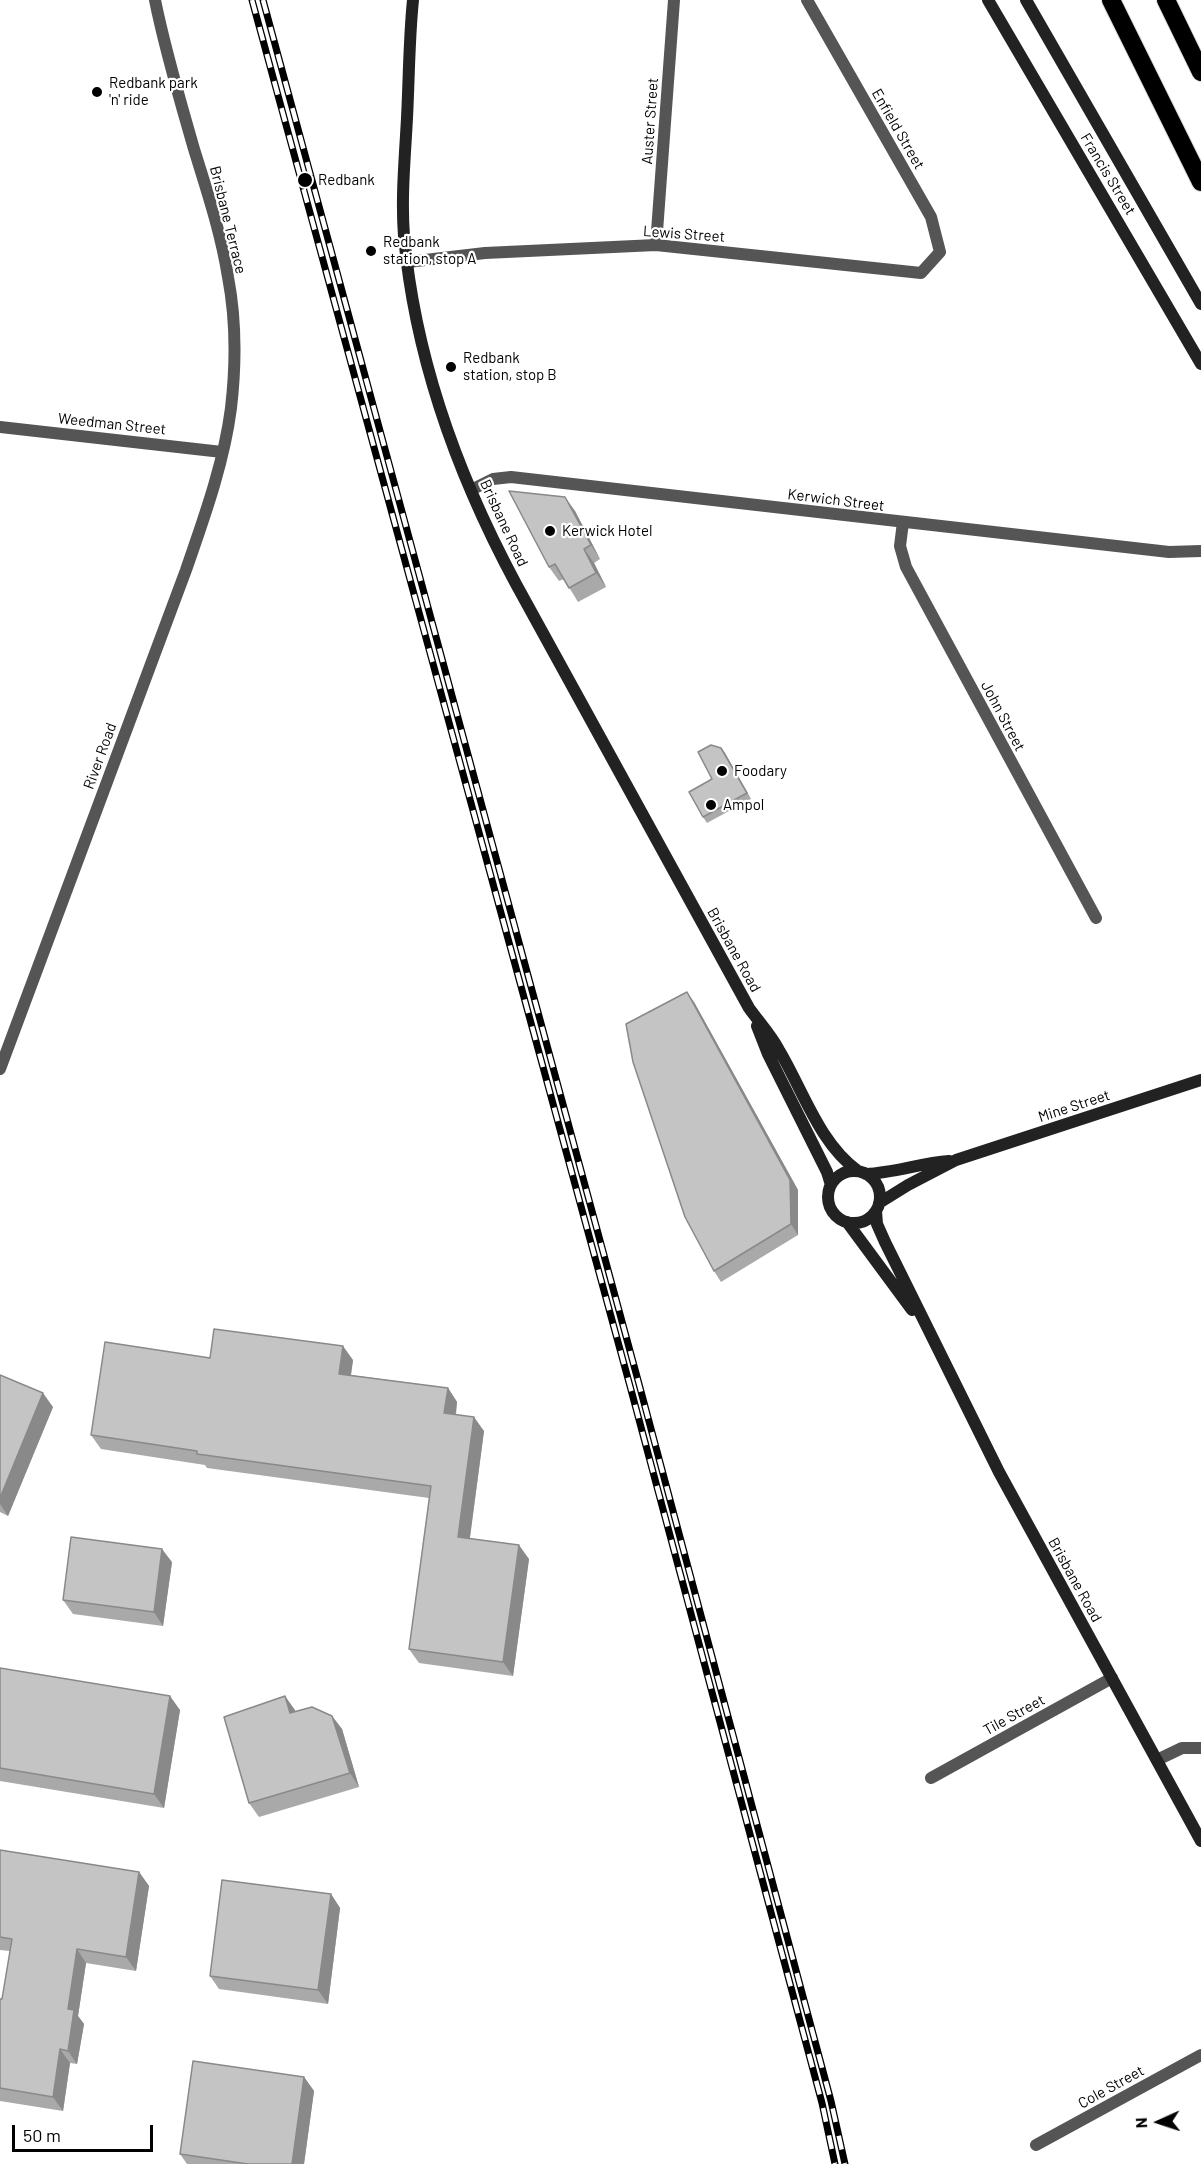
<!DOCTYPE html>
<html>
<head>
<meta charset="utf-8">
<style>
	body { margin:0 }
	#map { position:relative; width:1201px; height:2164px; overflow:hidden; background:#fff; font-family:Barlow,sans-serif }
	canvas { display:block }
	.north { position:absolute; left:1129px; top:2092px; width:60px; height:60px; -webkit-text-stroke:4px #fff; paint-order:stroke; rotate:267deg; font-size:16px; font-weight:700; line-height:24px; text-align:center; color:#000 }
	.north::after { content:''; display:block; margin:auto; width:21px; height:27px; background:#000; clip-path:polygon(50% 0,100% 100%,50% 72%,0 100%) }
	.scale { position:absolute; left:12px; top:2125px; width:141px; height:27px; box-sizing:border-box; border:3px solid #000; border-top:0; padding-left:8px; font-size:18px; line-height:21px; white-space:nowrap; color:#000; -webkit-text-stroke:4px #fff; paint-order:stroke }
</style>
</head>
<body>
<div id="map">
<canvas width="1201" height="2164"></canvas>
<div class="north">N</div>
<div class="scale">50 m</div>
</div>
<script>
const c = document.querySelector('canvas').getContext('2d');
c.lineJoin = 'round';
function stroke(path, color, width, dash) { c.strokeStyle = color; c.lineWidth = width; c.lineCap = dash ? 'butt' : 'round'; c.setLineDash(dash || []); c.stroke(path); }
function fill(path, color) { c.fillStyle = color; c.fill(path, 'evenodd'); }
function write(font, color, halo, rows, align = 'center') {
  c.font = font + ' Barlow,sans-serif'; c.lineWidth = 4.5; c.setLineDash([]); c.textBaseline = 'middle'; c.strokeStyle = halo; c.fillStyle = color; for (const [text, x, y, turn = 0] of rows) {
    c.save(); c.translate(x, y); c.rotate((+turn || 0) * Math.PI / 180); c.textAlign = isNaN(turn) ? turn : align; if (halo) c.strokeText(text, 0, 0); c.fillText(text, 0, 0); c.restore();
  }
}
const motorway = new Path2D(`
	M 1111,0 L 1201,182
	M 1166,0 L 1201,72`);
stroke(motorway, '#dbdbdb', 20);
stroke(new Path2D(`
	M 656,245 L 674,0
	M 408,262 L 485,253 L 656,245 L 921,273 L 940,252 L 931,217 L 807,0
	M 0,427 L 222,452
	M 471,490 L 493,479 L 511,477 L 1169,552 L 1201,551
	M 903,522 L 900,546 L 906,567 L 1096,918
	M 0,1069 L 186,570 C 204,518 224,463 231,408 C 236,365 236,319 228,277 C 221,233 207,191 194,149 C 180,100 165,50 155,0
	M 1157,1760 L 1182,1748 L 1201,1748
	M 931,1778 L 1112,1678
	M 1036,2145 L 1201,2055`), '#555', 12);
stroke(new Path2D(`
	M 413,0 C 409,39 409,79 407,118 C 405,157 401,197 404,236 C 415,358 459,478 516,584 L 749,1008 C 759,1022 771,1035 779,1050 C 803,1090 819,1143 858,1171
	M 988,0 L 1201,364
	M 1026,0 L 1201,304
	M 757,1026 L 768,1054 L 827,1172 L 831,1185
	M828 1197a26 26 0 1 1 52 0a26 26 0 1 1-52 0Z
	M 866,1174 C 894,1173 921,1163 949,1161
	M 879,1203 L 908,1185 L 956,1160 L 1201,1080
	M 876,1211 L 877,1224 L 885,1242 L 999,1472 L 1201,1841
	M 847,1222 L 912,1310`), '#222', 12);
stroke(motorway, '#000', 18);
const rail = new Path2D(`
	M 252,0 L 630,1386 L 822,2103 L 835,2164
	M 263,0 L 639,1384 L 831,2101 L 845,2164`);
stroke(rail, '#000', 7);
stroke(rail, '#fff', 4.5, [14]);
fill(new Path2D(`
	M 575,511 L 600,559 L 594,563 L 606,587 L 578,602 L 564,579 L 559,581 L 549,567 Z
	M 721,748 L 751,799 L 707,823 L 703,817 Z
	M 694,1002 L 798,1190 L 798,1235 L 721,1282 L 714,1271 Z
	M 210,1358 L 353,1360 L 351,1375 L 448,1388 L 457,1402 L 456,1415 L 484,1431 L 470,1538 L 529,1559 L 513,1676 L 419,1663 L 409,1649 L 429,1498 L 207,1468 L 205,1465 L 101,1449 L 91,1435 Z
	M 0,1375 L 53,1407 L 8,1516 L 0,1512 Z
	M 172,1562 L 163,1626 L 73,1614 L 63,1600 Z
	M 0,1668 L 180,1710 L 164,1808 L 0,1781 Z
	M 295,1710 L 295,1712 L 332,1716 L 342,1729 L 359,1787 L 259,1817 L 249,1803 Z
	M 0,1850 L 139,1872 L 149,1886 L 136,1971 L 86,1963 L 78,2016 L 84,2024 L 77,2064 L 70,2063 L 63,2111 L 0,2101 L 0,1999 L 2,1999 L 10,1951 L 0,1950 Z
	M 331,1894 L 340,1908 L 328,2004 L 219,1989 L 210,1976 Z
	M 304,2077 L 314,2091 L 304,2164 L 187,2164 L 180,2154 Z`), '#a9a9a9');
fill(new Path2D(`
	M 565,497 L 575,511 L 600,559 L 591,545 Z
	M 584,549 L 594,563 L 606,587 L 596,573 Z
	M 721,748 L 725,753 L 751,799 L 747,793 Z
	M 687,992 L 694,1002 L 798,1190 L 798,1235 L 791,1224 Z
	M 343,1346 L 353,1360 L 349,1388 L 339,1374 Z
	M 448,1388 L 457,1402 L 454,1427 L 444,1413 Z
	M 43,1393 L 53,1407 L 8,1516 L 0,1504 L 0,1498 Z
	M 474,1417 L 484,1431 L 468,1551 L 458,1537 Z
	M 519,1545 L 529,1559 L 513,1676 L 503,1662 Z
	M 162,1549 L 172,1562 L 163,1626 L 154,1612 Z
	M 170,1696 L 180,1710 L 164,1808 L 154,1794 Z
	M 285,1696 L 295,1710 L 300,1727 L 290,1713 Z
	M 332,1716 L 342,1729 L 359,1787 L 350,1773 Z
	M 139,1872 L 149,1886 L 136,1971 L 126,1957 Z
	M 331,1894 L 340,1908 L 328,2004 L 318,1990 Z
	M 77,1949 L 86,1963 L 78,2016 L 84,2024 L 77,2064 L 68,2051 L 68,2009 Z
	M 60,2049 L 70,2063 L 63,2111 L 53,2097 Z
	M 304,2077 L 314,2091 L 304,2164 L 292,2164 Z`), '#898989');
const building = new Path2D(`
	M 509,491 L 565,497 L 591,545 L 584,549 L 596,573 L 569,588 L 555,564 L 549,567 Z
	M 711,745 L 721,748 L 747,793 L 703,817 L 689,792 L 712,779 L 698,752 Z
	M 687,992 L 790,1180 L 791,1224 L 714,1271 L 685,1217 L 633,1062 L 626,1024 Z
	M 214,1329 L 343,1346 L 339,1374 L 448,1388 L 444,1413 L 474,1417 L 458,1537 L 519,1545 L 503,1662 L 409,1649 L 431,1486 L 197,1454 L 197,1451 L 91,1435 L 105,1342 L 210,1358 Z
	M 0,1375 L 43,1393 L 0,1498 Z
	M 71,1537 L 162,1549 L 154,1612 L 63,1600 Z
	M 0,1668 L 170,1696 L 154,1794 L 0,1768 Z
	M 285,1696 L 290,1713 L 312,1707 L 332,1716 L 350,1773 L 249,1803 L 224,1717 Z
	M 0,1850 L 139,1872 L 126,1957 L 77,1949 L 68,2009 L 74,2010 L 68,2051 L 60,2049 L 53,2097 L 0,2088 L 0,1999 L 2,1999 L 12,1939 L 0,1937 Z
	M 222,1880 L 331,1894 L 318,1990 L 210,1976 Z
	M 193,2061 L 304,2077 L 292,2164 L 248,2164 L 180,2154 Z`);
fill(building, '#c4c4c4');
stroke(building, '#898989', 1.5);
for (const [x, y, r, color] of [
	[97,92,6,"#000"],
	[305,180,8,"#000"],
	[371,251,6,"#000"],
	[451,367,6,"#000"],
	[550,531,6,"#000"],
	[722,771,6,"#000"],
	[711,805,6,"#000"]
]) { const dot = new Path2D(); dot.arc(x, y, r, 0, 2 * Math.PI); c.fillStyle = color; c.fill(dot); stroke(dot, '#fff', 2); }
write('15px', '#000', '#fff', [
	["Redbank park",109,83],
	["'n' ride",109,100],
	["Redbank",318,180],
	["Redbank",383,242],
	["station, stop A",383,259],
	["Redbank",463,358],
	["station, stop B",463,375],
	["Kerwick Hotel",562,531],
	["Foodary",734,771],
	["Ampol",723,805]
], 'left');
write('15px', '#000', '#fff', [
	["Auster Street",650,121,-86],
	["Enfield Street",898,129,60],
	["Francis Street",1108,174,59],
	["Brisbane Terrace",228,220,76],
	["Lewis Street",684,234,4],
	["Weedman Street",112,424,6],
	["Kerwich Street",836,500,7],
	["Brisbane Road",504,523,65],
	["John Street",1003,716,62],
	["River Road",100,756,-70],
	["Brisbane Road",734,950,61],
	["Mine Street",1074,1106,-18],
	["Brisbane Road",1075,1580,61],
	["Tile Street",1014,1715,-29],
	["Cole Street",1111,2087,-29]
]);
</script>
</body>
</html>
